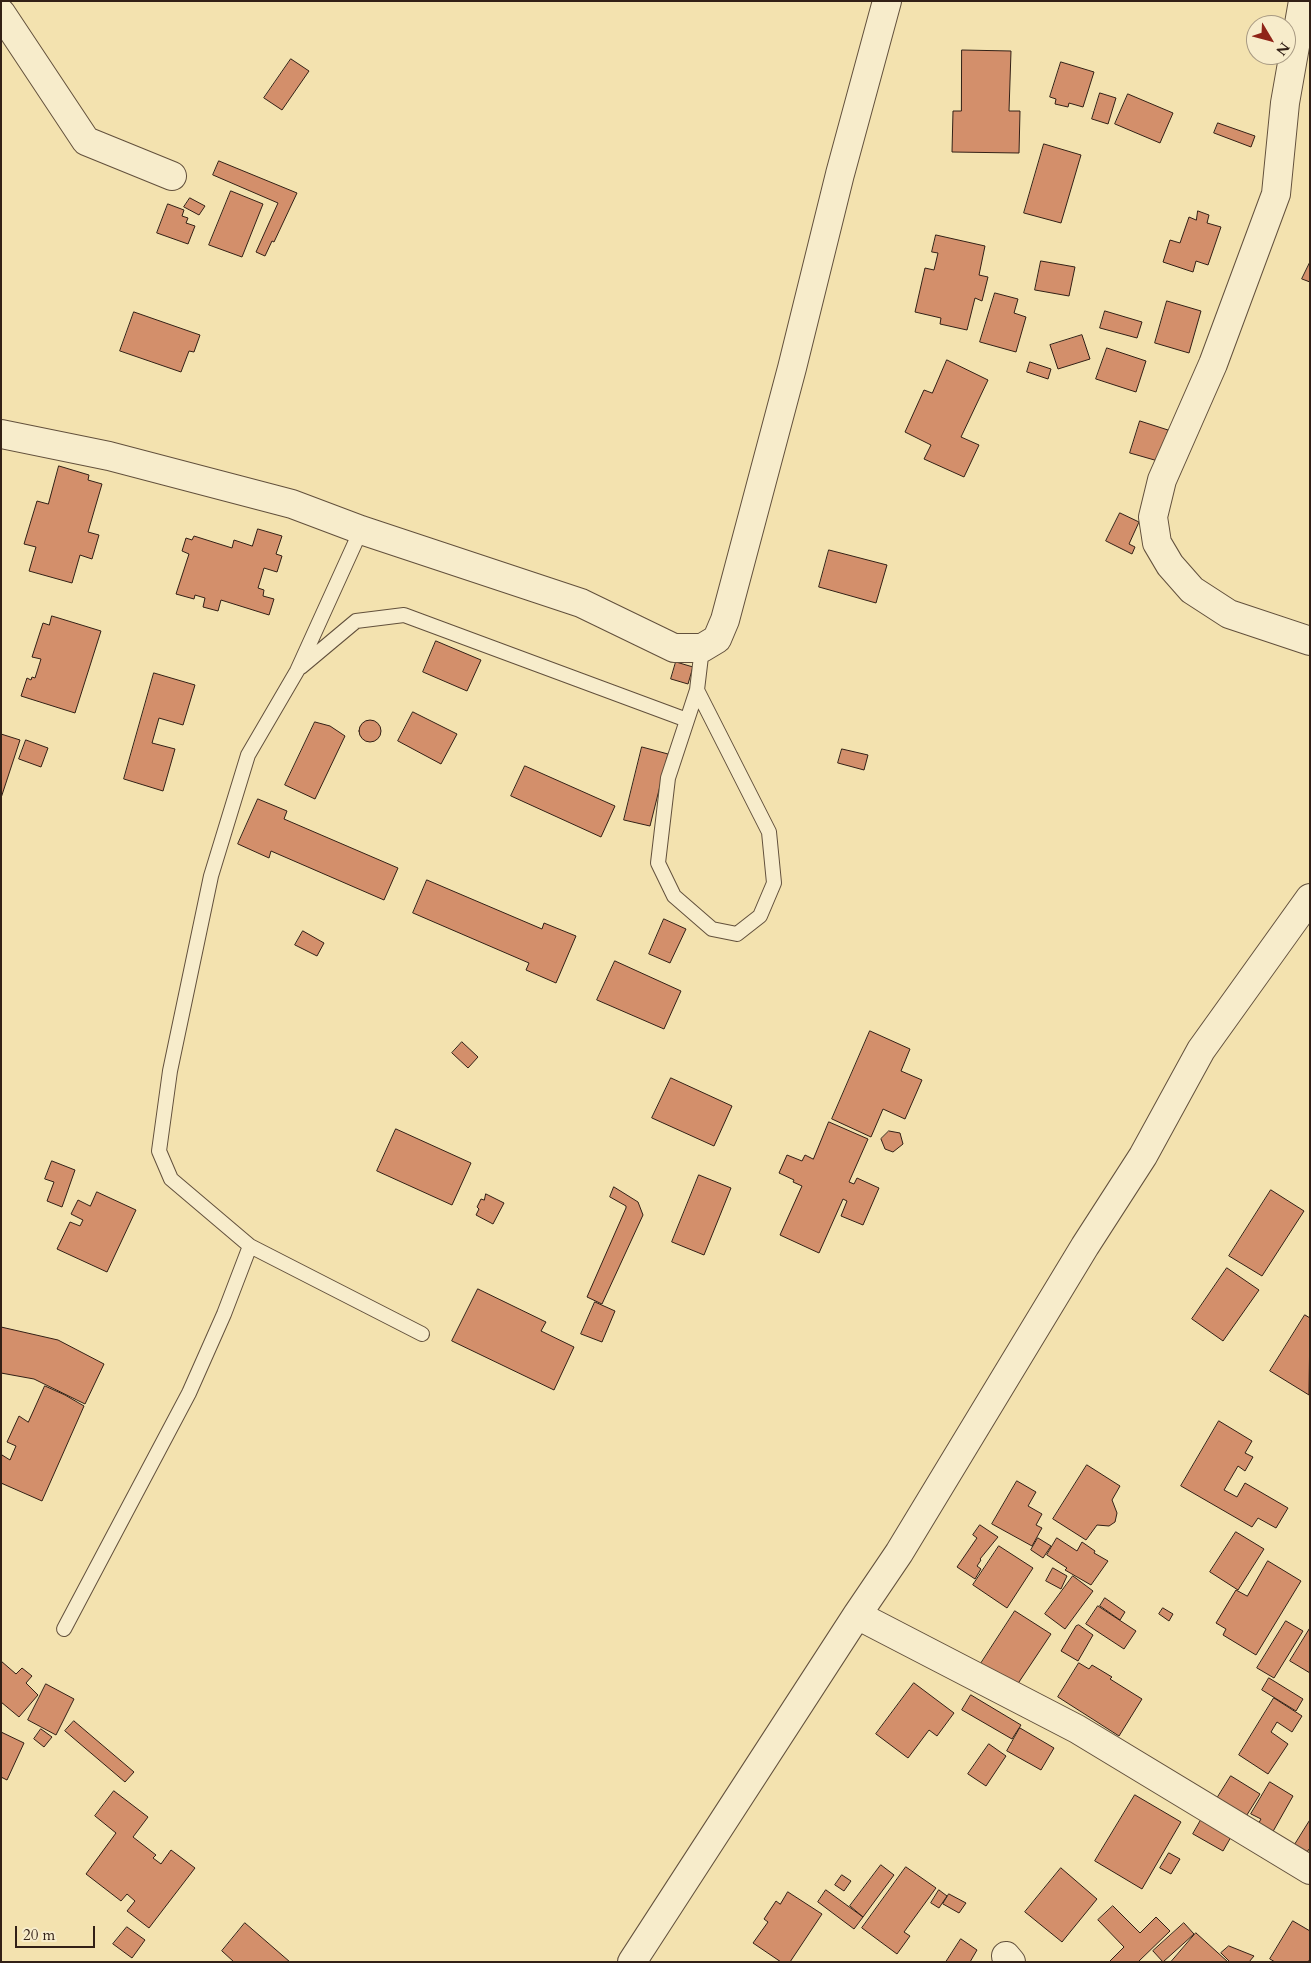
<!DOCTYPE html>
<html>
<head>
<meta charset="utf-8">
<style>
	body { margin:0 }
	#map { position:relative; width:1311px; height:1963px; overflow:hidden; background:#f3e2af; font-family:Cardo,serif }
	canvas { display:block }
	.frame { position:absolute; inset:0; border:2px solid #322016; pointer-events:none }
	.north { position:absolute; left:1246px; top:15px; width:50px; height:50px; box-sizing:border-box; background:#f7eccb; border:1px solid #a89a83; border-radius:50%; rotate:127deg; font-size:14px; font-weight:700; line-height:20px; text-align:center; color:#322016 }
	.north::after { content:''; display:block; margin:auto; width:18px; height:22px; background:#8f2418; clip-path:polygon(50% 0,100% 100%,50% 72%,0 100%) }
	.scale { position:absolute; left:15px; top:1926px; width:80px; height:22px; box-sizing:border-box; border:2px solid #322016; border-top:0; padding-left:6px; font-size:15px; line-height:18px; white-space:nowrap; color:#322016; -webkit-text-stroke:4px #f7eccb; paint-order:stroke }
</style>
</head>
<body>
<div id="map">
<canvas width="1311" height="1963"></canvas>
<div class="frame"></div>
<div class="north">N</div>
<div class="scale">20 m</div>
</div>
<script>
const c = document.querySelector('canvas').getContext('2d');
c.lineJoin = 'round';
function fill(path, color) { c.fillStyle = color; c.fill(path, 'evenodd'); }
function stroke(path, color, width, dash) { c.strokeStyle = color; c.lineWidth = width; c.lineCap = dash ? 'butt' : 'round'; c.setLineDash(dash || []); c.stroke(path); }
const building = new Path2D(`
	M 962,50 L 1011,51 L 1009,111 L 1020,111 L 1019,153 L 952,152 L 953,111 L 961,111 Z
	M 291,59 L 309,71 L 282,110 L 264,98 Z
	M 1061,62 L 1094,72 L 1083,107 L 1069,103 L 1068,107 L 1055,104 L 1056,99 L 1050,97 Z
	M 1100,93 L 1116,98 L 1108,124 L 1092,119 Z
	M 1128,94 L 1173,113 L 1160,143 L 1115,124 Z
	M 1218,123 L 1255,136 L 1251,147 L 1214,133 Z
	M 1044,144 L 1081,155 L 1061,223 L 1024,213 Z
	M 219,161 L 297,193 L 274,242 L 272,241 L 265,256 L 256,252 L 278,203 L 213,175 Z
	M 231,191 L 263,204 L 242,257 L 209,245 Z
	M 190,198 L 205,206 L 199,215 L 184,207 Z
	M 168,204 L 184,210 L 182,216 L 188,218 L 186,223 L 195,226 L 188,244 L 157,233 Z
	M 1198,211 L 1209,215 L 1207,223 L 1221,227 L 1208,265 L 1196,261 L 1193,272 L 1163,262 L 1170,240 L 1180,243 L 1189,217 L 1196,220 Z
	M 936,235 L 985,246 L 979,275 L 988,277 L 982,301 L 975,298 L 967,330 L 940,324 L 941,318 L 915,312 L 925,268 L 934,270 L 938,253 L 932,252 Z
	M 1041,261 L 1075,267 L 1069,296 L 1035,290 Z
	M 1310,262 L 1310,282 L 1302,279 Z
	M 995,293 L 1018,299 L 1014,313 L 1026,317 L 1016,352 L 980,342 Z
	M 1167,301 L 1201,311 L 1189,353 L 1155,343 Z
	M 1105,311 L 1142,322 L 1137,338 L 1100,328 Z
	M 134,312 L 200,335 L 194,352 L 189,351 L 181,372 L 120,351 Z
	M 1082,335 L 1090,359 L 1058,369 L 1050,345 Z
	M 1107,348 L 1146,361 L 1136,392 L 1096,379 Z
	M 947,360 L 988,380 L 961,437 L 979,445 L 964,477 L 924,459 L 931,445 L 905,432 L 924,390 L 932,393 Z
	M 1030,362 L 1051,369 L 1048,379 L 1027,372 Z
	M 1140,421 L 1168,430 L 1158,461 L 1130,453 Z
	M 59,466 L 89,475 L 88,480 L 102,484 L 88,532 L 99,535 L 92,559 L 80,555 L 72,583 L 29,571 L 36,547 L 24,544 L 37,501 L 48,504 Z
	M 1120,513 L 1139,522 L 1129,544 L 1135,547 L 1132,554 L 1106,541 Z
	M 258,529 L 282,536 L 276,554 L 282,556 L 277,572 L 264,568 L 258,588 L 264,590 L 263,596 L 274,599 L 269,615 L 221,600 L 218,611 L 203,607 L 205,598 L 195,595 L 194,599 L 176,594 L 189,554 L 182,551 L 186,538 L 192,540 L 194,536 L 232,548 L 234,540 L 252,546 Z
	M 829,550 L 887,565 L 876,603 L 819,587 Z
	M 52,616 L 101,631 L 75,713 L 21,696 L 27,678 L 31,680 L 32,677 L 35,678 L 41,659 L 32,657 L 43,623 L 49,625 Z
	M 436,641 L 481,660 L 467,691 L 423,672 Z
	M 676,662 L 693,667 L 688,684 L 671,679 Z
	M 154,673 L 195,685 L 183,725 L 159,718 L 152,743 L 175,749 L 163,791 L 124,779 Z
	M 413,712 L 457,734 L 441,764 L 398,741 Z
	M359 731a11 11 0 1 1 22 0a11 11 0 1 1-22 0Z
	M 315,722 L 330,726 L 345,736 L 315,799 L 285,785 Z
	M 1,734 L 20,740 L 1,798 Z
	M 26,740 L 48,748 L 41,767 L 19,759 Z
	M 642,747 L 668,754 L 650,826 L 624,820 Z
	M 842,749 L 868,755 L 864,770 L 838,763 Z
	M 525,766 L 615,806 L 601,837 L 511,796 Z
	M 258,799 L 287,811 L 284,819 L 398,868 L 384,900 L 271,851 L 269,858 L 238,844 Z
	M 427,880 L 542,929 L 544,923 L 576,936 L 556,983 L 526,970 L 529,963 L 413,913 Z
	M 664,919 L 686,929 L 670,963 L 649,954 Z
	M 303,931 L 324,943 L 317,956 L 295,945 Z
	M 615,961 L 681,991 L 664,1029 L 597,1000 Z
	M 870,1031 L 910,1049 L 901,1071 L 922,1080 L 905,1119 L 883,1109 L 871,1137 L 832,1119 Z
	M 462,1042 L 478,1057 L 468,1068 L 452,1053 Z
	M 671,1078 L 732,1106 L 714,1146 L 652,1118 Z
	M 829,1122 L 868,1139 L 849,1182 L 854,1184 L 857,1178 L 879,1188 L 863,1225 L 841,1216 L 847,1201 L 843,1199 L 819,1253 L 780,1235 L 802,1186 L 793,1182 L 794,1180 L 779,1173 L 787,1155 L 802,1161 L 805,1155 L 813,1159 Z
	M 396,1129 L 471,1163 L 452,1205 L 377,1171 Z
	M 889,1131 L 900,1133 L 903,1144 L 893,1152 L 885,1149 L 881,1139 Z
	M 52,1161 L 75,1170 L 62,1207 L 47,1201 L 54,1182 L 45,1179 Z
	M 699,1175 L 731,1188 L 704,1255 L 672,1242 Z
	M 614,1187 L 638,1202 L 643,1215 L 602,1304 L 587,1297 L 626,1208 L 626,1206 L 610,1197 Z
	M 1271,1190 L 1304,1211 L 1262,1276 L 1229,1256 Z
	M 97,1192 L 136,1210 L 107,1272 L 57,1249 L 70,1222 L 80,1226 L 83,1220 L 71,1214 L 78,1200 L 90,1206 Z
	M 486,1194 L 504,1203 L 493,1224 L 476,1215 L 479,1209 L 477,1207 L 481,1199 L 484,1200 Z
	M 1227,1268 L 1259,1290 L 1223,1341 L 1192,1319 Z
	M 478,1289 L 546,1322 L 541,1331 L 574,1347 L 554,1390 L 452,1341 Z
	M 595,1302 L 615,1311 L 602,1342 L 581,1334 Z
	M 1305,1315 L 1310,1318 L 1309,1395 L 1270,1371 Z
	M 1,1327 L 58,1340 L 104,1364 L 85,1404 L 34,1379 L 1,1373 Z
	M 45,1386 L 65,1395 L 84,1406 L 42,1501 L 1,1483 L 1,1458 L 2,1455 L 10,1460 L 16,1446 L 7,1442 L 19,1416 L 28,1422 Z
	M 1219,1421 L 1252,1441 L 1245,1453 L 1253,1457 L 1245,1471 L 1238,1466 L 1224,1490 L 1237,1497 L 1245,1483 L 1288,1508 L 1276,1528 L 1258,1518 L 1252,1527 L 1181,1486 Z
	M 1087,1465 L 1120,1486 L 1112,1500 L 1117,1513 L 1115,1522 L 1109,1526 L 1097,1525 L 1086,1540 L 1053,1519 Z
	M 1017,1481 L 1036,1492 L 1028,1506 L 1042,1514 L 1036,1525 L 1042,1528 L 1032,1546 L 992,1524 Z
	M 980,1525 L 998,1537 L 980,1559 L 981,1560 L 977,1566 L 981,1569 L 975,1579 L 957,1567 L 977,1538 L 973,1535 Z
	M 1236,1532 L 1264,1549 L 1238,1590 L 1210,1572 Z
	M 1038,1538 L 1051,1546 L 1043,1558 L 1031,1550 Z
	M 1057,1538 L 1077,1551 L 1082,1542 L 1095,1551 L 1094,1553 L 1108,1561 L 1091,1585 L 1065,1570 L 1067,1568 L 1047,1555 Z
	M 999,1546 L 1033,1568 L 1007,1608 L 973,1585 Z
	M 1268,1561 L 1301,1581 L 1256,1655 L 1223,1635 L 1226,1629 L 1216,1623 L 1236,1590 L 1247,1596 Z
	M 1053,1568 L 1067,1576 L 1061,1589 L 1046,1581 Z
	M 1073,1576 L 1093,1591 L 1065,1629 L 1045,1614 Z
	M 1105,1598 L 1125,1612 L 1120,1620 L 1100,1606 Z
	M 1098,1606 L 1136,1631 L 1124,1649 L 1086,1624 Z
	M 1163,1608 L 1173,1614 L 1169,1621 L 1159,1614 Z
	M 1015,1611 L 1051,1634 L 1013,1691 L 978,1668 Z
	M 1286,1621 L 1303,1631 L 1274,1678 L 1257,1668 Z
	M 1079,1625 L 1093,1635 L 1078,1661 L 1061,1651 L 1076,1626 Z
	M 1310,1628 L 1310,1673 L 1290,1661 Z
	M 1,1661 L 16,1674 L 22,1668 L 32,1676 L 26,1683 L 38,1695 L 19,1717 L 1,1702 Z
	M 1079,1663 L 1089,1669 L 1092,1665 L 1112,1677 L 1110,1679 L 1142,1699 L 1119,1736 L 1058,1697 Z
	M 1269,1678 L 1303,1699 L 1296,1711 L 1262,1690 Z
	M 914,1683 L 954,1713 L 937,1736 L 929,1730 L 908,1758 L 876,1734 Z
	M 46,1684 L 74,1699 L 56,1735 L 28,1720 Z
	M 971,1695 L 1021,1725 L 1012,1739 L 962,1710 Z
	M 1274,1698 L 1302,1716 L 1292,1732 L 1277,1722 L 1271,1732 L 1288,1744 L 1268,1774 L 1239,1755 Z
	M 74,1721 L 134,1772 L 125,1782 L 65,1731 Z
	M 1020,1728 L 1054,1748 L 1041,1770 L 1007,1751 Z
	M 41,1729 L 52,1737 L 44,1747 L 34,1739 Z
	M 1,1732 L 24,1743 L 7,1780 L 1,1777 Z
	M 989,1744 L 1006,1756 L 986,1786 L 968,1774 Z
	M 1231,1776 L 1260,1794 L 1245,1818 L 1216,1800 Z
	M 1270,1782 L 1293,1796 L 1271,1835 L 1257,1826 L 1261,1819 L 1251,1814 Z
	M 114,1791 L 148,1817 L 133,1837 L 156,1855 L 153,1858 L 161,1864 L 171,1850 L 195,1868 L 149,1928 L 127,1911 L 135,1901 L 127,1894 L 121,1901 L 86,1874 L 116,1833 L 95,1816 Z
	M 1135,1795 L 1181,1822 L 1142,1889 L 1095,1861 Z
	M 1201,1820 L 1231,1837 L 1223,1851 L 1193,1834 Z
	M 1310,1820 L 1310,1848 L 1306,1853 L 1294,1846 Z
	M 1169,1853 L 1180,1859 L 1171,1874 L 1160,1868 Z
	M 881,1865 L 894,1875 L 863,1917 L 850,1906 Z
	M 906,1867 L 936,1888 L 904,1932 L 910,1936 L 897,1954 L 862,1928 Z
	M 1061,1868 L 1097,1899 L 1062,1942 L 1025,1912 Z
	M 842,1875 L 851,1881 L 844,1891 L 835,1885 Z
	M 826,1890 L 863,1917 L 854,1929 L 818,1902 Z
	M 939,1890 L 947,1896 L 939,1908 L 931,1903 Z
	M 788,1892 L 822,1914 L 790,1962 L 781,1962 L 753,1943 L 768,1922 L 764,1919 L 776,1901 L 780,1904 Z
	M 949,1894 L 966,1903 L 959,1913 L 943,1904 Z
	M 1113,1906 L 1140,1933 L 1156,1917 L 1170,1931 L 1138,1962 L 1109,1962 L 1124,1947 L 1098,1920 Z
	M 1293,1921 L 1310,1931 L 1310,1959 L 1308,1962 L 1275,1962 L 1270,1959 Z
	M 245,1923 L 290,1962 L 234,1962 L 222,1951 Z
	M 1184,1923 L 1194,1934 L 1163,1962 L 1153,1951 Z
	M 127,1927 L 145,1940 L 132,1958 L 113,1944 Z
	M 1196,1933 L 1228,1962 L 1171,1962 Z
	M 961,1939 L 977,1950 L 970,1962 L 946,1962 Z
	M 1229,1946 L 1254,1956 L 1249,1962 L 1230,1962 L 1221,1953 Z`);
fill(building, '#d38f6b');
stroke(building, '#322016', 1);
const lane = new Path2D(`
	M 361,530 L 297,671 L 248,755 L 211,876 L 170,1071 L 159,1151 L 171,1179 L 250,1246 L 422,1334
	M 301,667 L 356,621 L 404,615 L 687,720
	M 697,690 L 769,832 L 774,883 L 760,916 L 737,934 L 712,929 L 674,896 L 658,863 L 668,778 L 697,690 L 702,648
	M 64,1629 L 189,1393 L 224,1314 L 250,1246`);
const street = new Path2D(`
	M 1303,1 L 1285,103 L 1276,194 L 1213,364 L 1162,480 L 1153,517 L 1157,543 L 1170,565 L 1192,590 L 1229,614 L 1310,641
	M 1,13 L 86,141 L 172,176
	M 1,434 L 109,456 L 292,504 L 361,530 L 581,603 L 674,648 L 702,648 L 717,639 L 725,620 L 792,368 L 840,174 L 887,1
	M 857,1615 L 1077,1729 L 1310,1870
	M 1006,1956 L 1011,1962
	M 632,1962 L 857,1615 L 899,1553 L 1085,1246 L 1143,1156 L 1201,1050 L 1310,898`);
stroke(lane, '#62503c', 16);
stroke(street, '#62503c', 30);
stroke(lane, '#f7eccb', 14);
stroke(street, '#f7eccb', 28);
</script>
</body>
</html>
